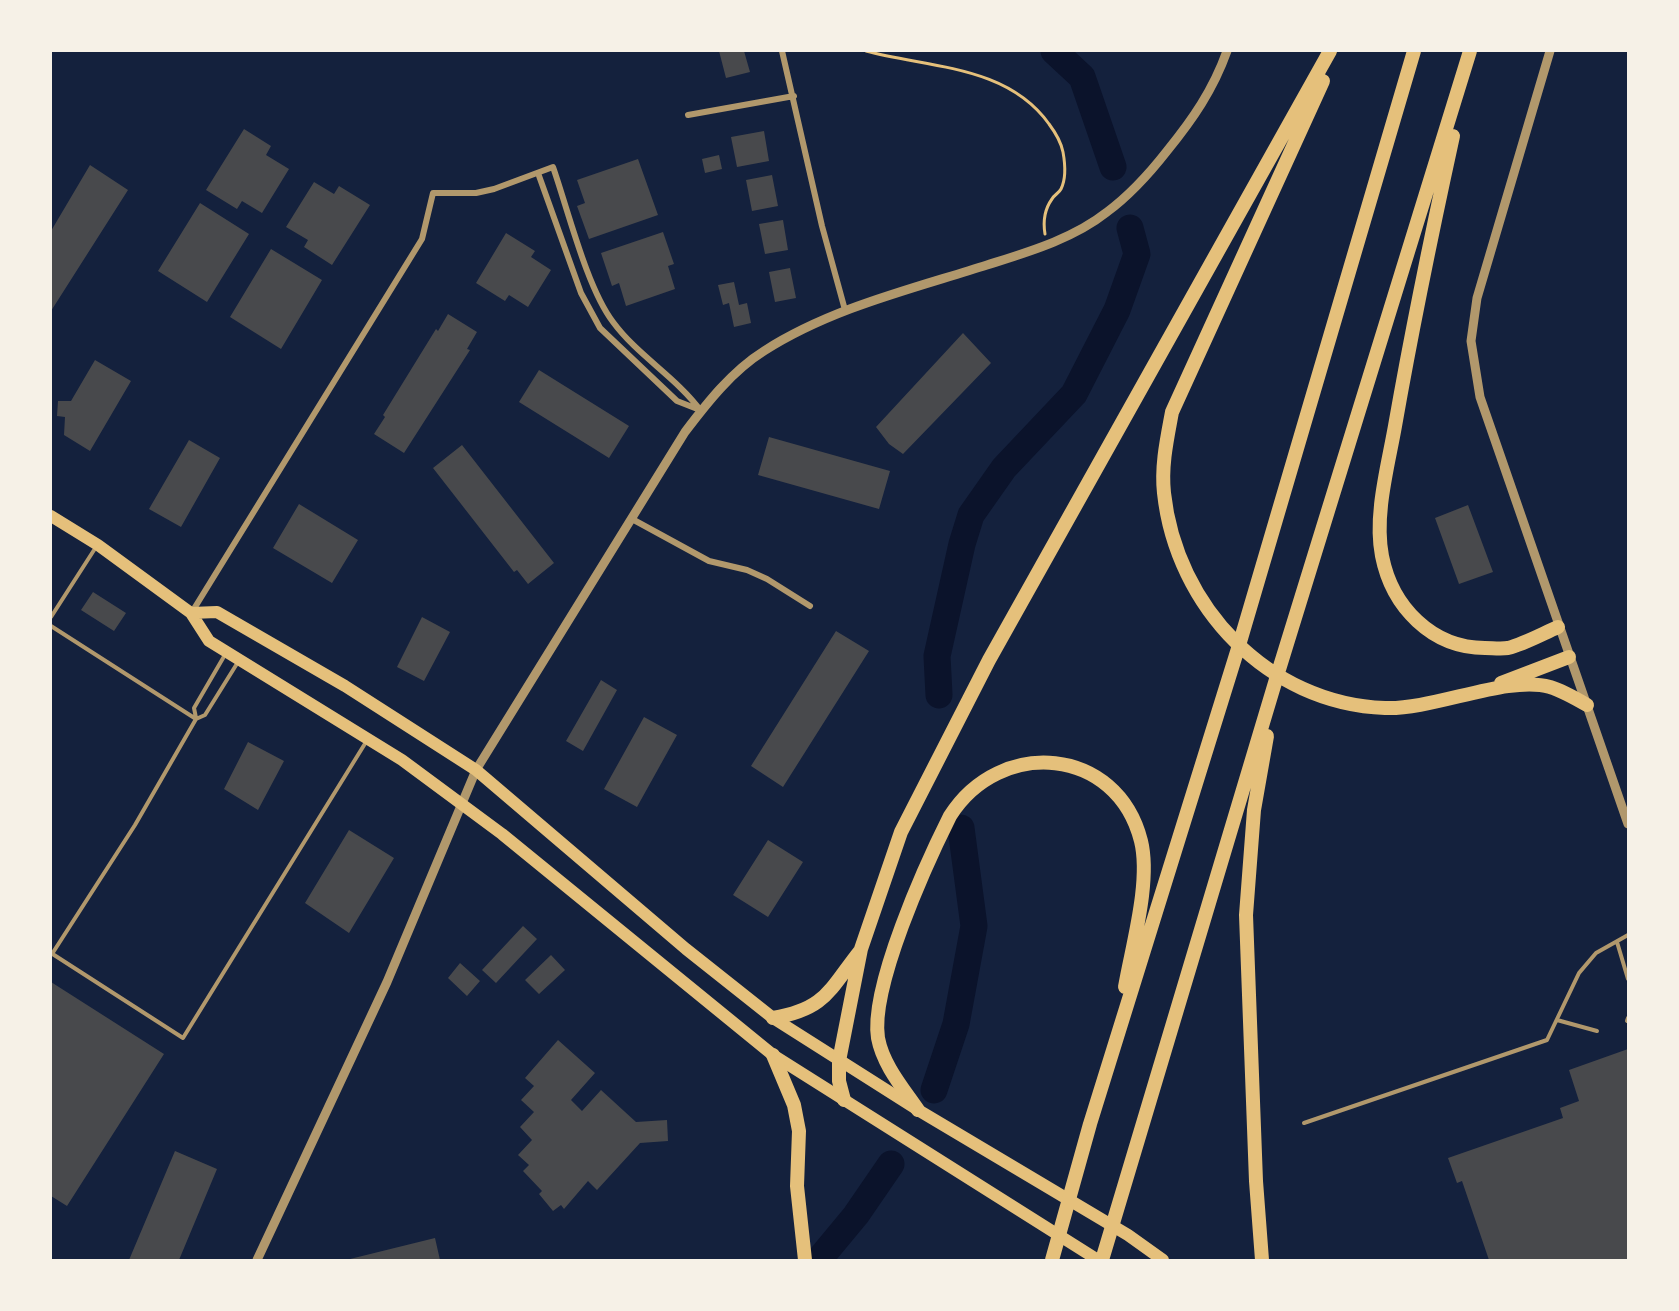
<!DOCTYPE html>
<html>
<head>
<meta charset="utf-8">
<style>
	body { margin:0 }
	#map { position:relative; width:1679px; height:1311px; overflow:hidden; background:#14213d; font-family:"Noto Serif",serif }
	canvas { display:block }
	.frame { position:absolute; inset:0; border:52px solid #f6f1e7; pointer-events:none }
</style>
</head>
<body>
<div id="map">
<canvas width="1679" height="1311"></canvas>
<div class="frame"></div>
</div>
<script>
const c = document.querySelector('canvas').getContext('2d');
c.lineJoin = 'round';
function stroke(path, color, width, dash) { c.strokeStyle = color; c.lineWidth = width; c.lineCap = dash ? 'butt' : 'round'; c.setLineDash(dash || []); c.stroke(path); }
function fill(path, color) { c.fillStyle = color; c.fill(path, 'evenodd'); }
stroke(new Path2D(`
	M 1054,51 L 1082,77 L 1113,167
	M 939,695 L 937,656 L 962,544 L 971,515 L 1004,468 L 1074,394 L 1117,310 L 1137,254 L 1130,228
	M 934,1090 L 956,1024 L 974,926 L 961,828
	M 822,1256 L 856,1215 L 891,1164`), '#0b132b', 27);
fill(new Path2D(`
	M 719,51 L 744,51 L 750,72 L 726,78 Z
	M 244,129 L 271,146 L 266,155 L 289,169 L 262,213 L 242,201 L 237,209 L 206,190 Z
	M 764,131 L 769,161 L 737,167 L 731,137 Z
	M 719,155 L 722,169 L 705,173 L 702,159 Z
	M 638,159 L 658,215 L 589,239 L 577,206 L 585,203 L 577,180 Z
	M 90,165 L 128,190 L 51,311 L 51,231 Z
	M 772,175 L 778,206 L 752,211 L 746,180 Z
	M 314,182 L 334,194 L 339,186 L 370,205 L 332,265 L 304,247 L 308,240 L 286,227 Z
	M 200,203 L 249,234 L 207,302 L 158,271 Z
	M 783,220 L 788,250 L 765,254 L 759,224 Z
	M 663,232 L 674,264 L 668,266 L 675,289 L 626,306 L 619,283 L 612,286 L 601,253 Z
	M 506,233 L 535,251 L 531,257 L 551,270 L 528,307 L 509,295 L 505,301 L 476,283 Z
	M 271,249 L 322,280 L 281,349 L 230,317 Z
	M 790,268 L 796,298 L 775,302 L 769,272 Z
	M 734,282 L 739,305 L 747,303 L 751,323 L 734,327 L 729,303 L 723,305 L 718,285 Z
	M 448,314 L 477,332 L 467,349 L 470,350 L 404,453 L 374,434 L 385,417 L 383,415 L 436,329 L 438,331 Z
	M 963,333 L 991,363 L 903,454 L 889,444 L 876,427 Z
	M 95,360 L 131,381 L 90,451 L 64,435 L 65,417 L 57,416 L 58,401 L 71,401 Z
	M 539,370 L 629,426 L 609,458 L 519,402 Z
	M 769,437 L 890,471 L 879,509 L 758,475 Z
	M 189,440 L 220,458 L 181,527 L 149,509 Z
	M 462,445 L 554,563 L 528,584 L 517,570 L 514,572 L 433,468 Z
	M 299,504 L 358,540 L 332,583 L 273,548 Z
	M 1468,505 L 1493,572 L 1459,584 L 1435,518 Z
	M 93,592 L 126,613 L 114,631 L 81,610 Z
	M 422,617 L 450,632 L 424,681 L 397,667 Z
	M 836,631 L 869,651 L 783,787 L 751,766 Z
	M 601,680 L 617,690 L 583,751 L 566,741 Z
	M 644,717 L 677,735 L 637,807 L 604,789 Z
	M 248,742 L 284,761 L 258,810 L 224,789 Z
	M 349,830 L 394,858 L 349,933 L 305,903 Z
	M 768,840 L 803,862 L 768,917 L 733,895 Z
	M 523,926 L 537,939 L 496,983 L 482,970 Z
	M 551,955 L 565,970 L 539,994 L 525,980 Z
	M 460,963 L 480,981 L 467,996 L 448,978 Z
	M 51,982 L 164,1054 L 67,1206 L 51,1196 Z
	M 558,1040 L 595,1073 L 571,1100 L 582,1111 L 601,1090 L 636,1122 L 667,1120 L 668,1141 L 640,1143 L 597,1190 L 588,1181 L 564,1209 L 561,1205 L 553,1211 L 539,1194 L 542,1191 L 523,1171 L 529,1165 L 518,1155 L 532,1140 L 520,1127 L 534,1112 L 521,1100 L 534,1086 L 525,1078 Z
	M 1628,1049 L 1628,1260 L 1489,1260 L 1462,1181 L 1457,1183 L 1448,1158 L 1563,1118 L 1560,1108 L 1579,1101 L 1569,1070 Z
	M 175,1151 L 217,1169 L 179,1260 L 129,1260 Z
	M 435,1238 L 440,1260 L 350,1260 L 350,1259 Z`), '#48494c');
stroke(new Path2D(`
	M 866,51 C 929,68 1007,65 1049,124 C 1055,132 1061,142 1063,152 C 1065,163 1066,179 1061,189 C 1059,193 1054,195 1052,199 C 1044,210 1043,222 1045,234`), '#e5c07b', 3);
stroke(new Path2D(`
	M 51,617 L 96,547
	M 51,626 L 196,719
	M 196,718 L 194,708 L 226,653
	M 1617,942 L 1628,979
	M 51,953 L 183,1038 L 366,742
	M 52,954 L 135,825 L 196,719 L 205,715 L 238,662
	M 1557,1020 L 1597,1031
	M 1627,1021 L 1628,1018
	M 1304,1123 L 1547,1040 L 1579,973 L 1596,953 L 1628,935`), '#b1986c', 4);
stroke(new Path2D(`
	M 782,51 L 822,226 L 845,310
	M 688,115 L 794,96
	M 538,173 L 581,293 L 600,328 L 677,401 L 700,410
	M 632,519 L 709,561 L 747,570 L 767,579 L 810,606
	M 192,612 L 422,239 L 433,193 L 476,193 L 494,189 L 553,167 C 568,210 587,288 613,322 C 638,356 676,377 701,411`), '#b1986c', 6);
stroke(new Path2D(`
	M 1550,51 L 1477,298 L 1471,341 L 1480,397 L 1628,824
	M 257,1260 L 387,982 L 476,770 L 685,432 C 707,403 732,371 764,351 C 831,308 912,289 987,265 C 1028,252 1073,239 1107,212 C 1130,195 1149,174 1167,151 C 1193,119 1213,90 1227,51`), '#b1986c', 9);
stroke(new Path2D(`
	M 51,516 L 98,545 L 191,613 L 209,641 L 402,760 L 502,834 L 773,1055 L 1098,1260
	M 191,613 L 217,612 L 345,686 L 476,770 L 686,949 L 773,1018 L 918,1110 L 1128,1235 L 1163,1260`), '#e5c07b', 12);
stroke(new Path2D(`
	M 1323,81 L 1172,412 C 1167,439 1161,466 1164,493 C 1176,606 1268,704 1385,708 C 1434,710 1507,675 1550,687 C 1563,691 1575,698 1587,705
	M 1453,136 C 1432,232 1412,329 1395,426 C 1388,466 1374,515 1382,556 C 1392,607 1432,648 1485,648 C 1492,648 1501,649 1508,648 C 1524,644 1542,634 1558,627
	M 1501,683 L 1569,657
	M 773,1018 C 826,1009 829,990 860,951
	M 773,1055 L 794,1105 L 799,1131 L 797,1186 L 805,1260
	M 844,1100 L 839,1081 L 839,1061 L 861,949 L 901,832 L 989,660 L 1330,51
	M 918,1110 C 903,1088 883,1065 878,1038 C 870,987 926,864 950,816 C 1000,737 1117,746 1141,841 C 1151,882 1132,946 1125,987
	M 1052,1260 L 1090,1124 L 1240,642 L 1414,51
	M 1102,1260 L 1277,676 L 1470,51
	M 1262,1260 L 1256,1181 L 1246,915 L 1254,810 L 1267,736`), '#e5c07b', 14);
</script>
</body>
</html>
